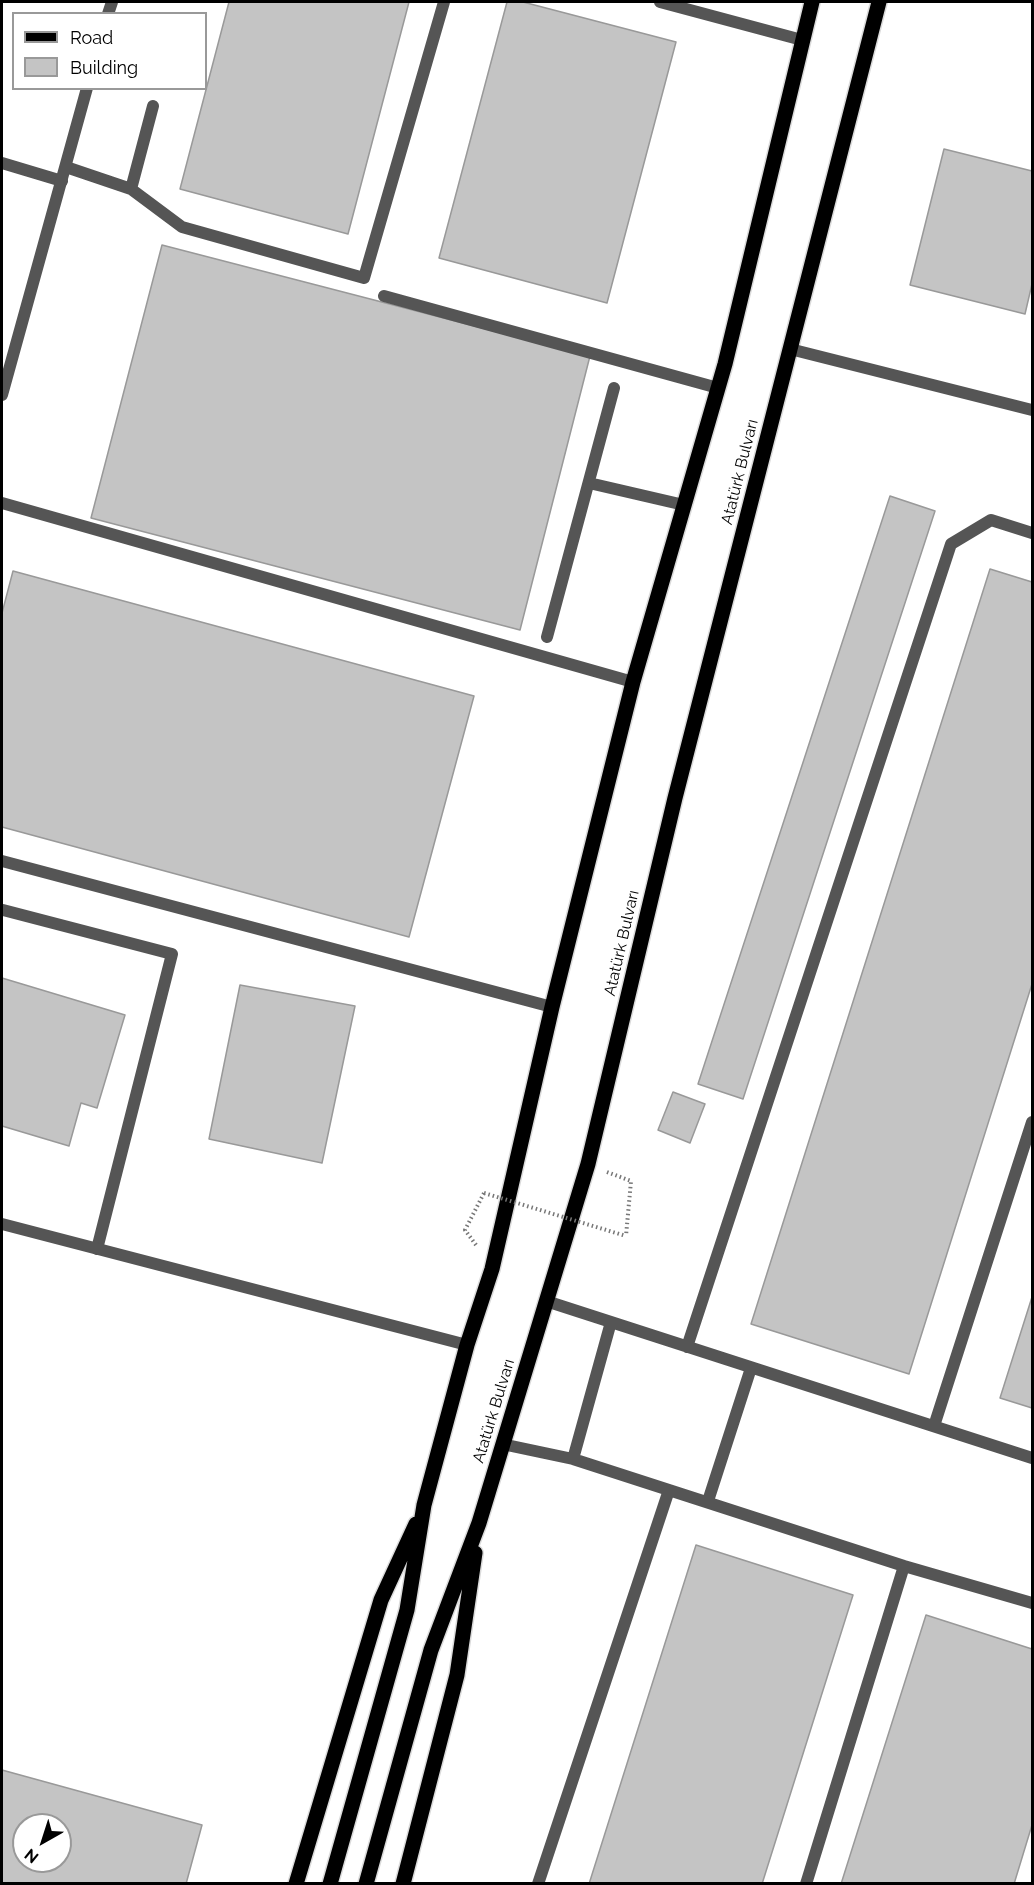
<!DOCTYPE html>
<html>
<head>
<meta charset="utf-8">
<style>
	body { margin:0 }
	#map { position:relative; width:1034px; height:1885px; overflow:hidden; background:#fff; font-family:Raleway,sans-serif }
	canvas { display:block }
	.frame { position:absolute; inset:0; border:3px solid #000; pointer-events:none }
	.legend { position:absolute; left:12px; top:12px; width:195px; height:78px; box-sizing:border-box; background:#fff; border:2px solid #999; margin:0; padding:8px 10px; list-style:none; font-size:18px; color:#000 }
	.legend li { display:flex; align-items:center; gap:12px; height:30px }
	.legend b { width:30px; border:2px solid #999 }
	.north { position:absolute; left:12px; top:1813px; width:60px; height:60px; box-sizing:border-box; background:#fff; border:2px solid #999; border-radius:50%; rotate:219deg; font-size:16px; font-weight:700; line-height:24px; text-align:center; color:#000 }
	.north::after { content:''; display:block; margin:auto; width:21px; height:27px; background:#000; clip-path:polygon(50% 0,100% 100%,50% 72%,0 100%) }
</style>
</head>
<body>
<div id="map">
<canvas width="1034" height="1885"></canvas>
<div class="frame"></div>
<ul class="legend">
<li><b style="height:8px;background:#000"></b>Road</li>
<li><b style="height:16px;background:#c4c4c4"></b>Building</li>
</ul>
<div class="north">N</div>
</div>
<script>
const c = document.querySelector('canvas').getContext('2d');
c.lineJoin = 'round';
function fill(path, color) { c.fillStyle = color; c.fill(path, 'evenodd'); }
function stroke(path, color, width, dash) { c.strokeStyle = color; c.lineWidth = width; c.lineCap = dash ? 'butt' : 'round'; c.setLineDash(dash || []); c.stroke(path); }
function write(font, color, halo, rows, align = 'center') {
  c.font = font + ' Raleway,sans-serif'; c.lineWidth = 5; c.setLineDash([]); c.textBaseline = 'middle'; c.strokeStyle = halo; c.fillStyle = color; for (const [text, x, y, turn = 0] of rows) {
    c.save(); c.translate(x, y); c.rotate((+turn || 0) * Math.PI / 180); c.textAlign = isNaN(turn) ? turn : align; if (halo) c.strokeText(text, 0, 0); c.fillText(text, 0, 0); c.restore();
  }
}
const building = new Path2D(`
	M 229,2 L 409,2 L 348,234 L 180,189 Z
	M 507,2 L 523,2 L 676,42 L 607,303 L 439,258 Z
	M 944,149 L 1032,171 L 1032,284 L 1025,314 L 910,285 Z
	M 162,245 L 590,356 L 520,630 L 91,518 Z
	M 890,496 L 935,511 L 743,1099 L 698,1084 Z
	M 990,569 L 1032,582 L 1032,984 L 909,1374 L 751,1324 Z
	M 13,571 L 474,696 L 409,937 L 2,827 L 2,613 Z
	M 2,978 L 125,1015 L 97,1108 L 81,1103 L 69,1146 L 2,1126 Z
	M 240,985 L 355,1006 L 322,1163 L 209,1139 Z
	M 673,1092 L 705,1104 L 690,1143 L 658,1130 Z
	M 1032,1297 L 1032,1408 L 1000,1398 Z
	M 696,1545 L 853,1595 L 762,1884 L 589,1884 Z
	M 926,1615 L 1032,1649 L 1032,1825 L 1014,1884 L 841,1884 Z
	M 2,1770 L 202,1825 L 186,1884 L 2,1884 ZM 24,1825 L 60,1825 L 60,1861 L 24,1861 Z`);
fill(building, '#c4c4c4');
stroke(building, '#999', 1.5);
const primary = new Path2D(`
	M 296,1884 L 381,1600 L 416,1524
	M 330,1884 L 407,1610 L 424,1505 L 467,1345 L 492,1269 L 552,1007 L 633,682 L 725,364 L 812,2
	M 366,1884 L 431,1650 L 479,1523 L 588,1164 L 675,798 L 879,2
	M 403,1884 L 457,1675 L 475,1553`);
stroke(primary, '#dbdbdb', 18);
stroke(new Path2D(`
	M 607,1172 L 631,1181 L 626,1236
	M 476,1245 L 465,1230 L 484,1193`), '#777', 4, [1.5, 3]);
stroke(new Path2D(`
	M 660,2 L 802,40
	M 2,163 L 62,181
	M 66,167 L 131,189 L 182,227 L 364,278 L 444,2
	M 131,189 L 153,106
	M 384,296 L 718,388
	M 589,483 L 684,505
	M 547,637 L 614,388
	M 2,861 L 552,1007
	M 3,910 L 172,954 L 97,1249
	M 546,1301 L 1032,1458
	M 687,1347 L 951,544 L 991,520 L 1032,533
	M 934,1426 L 1032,1122
	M 502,1444 L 573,1459 L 904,1566 L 1032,1603
	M 573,1459 L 611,1322
	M 708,1501 L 751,1368
	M 538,1884 L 669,1490
	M 806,1884 L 904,1566`), '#555', 12);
stroke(new Path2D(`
	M 108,14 L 112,2
	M 790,349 L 1032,410
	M 2,395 L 87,88
	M 2,503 L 633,682
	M 2,1224 L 467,1345`), '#555', 12);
stroke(primary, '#000', 15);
stroke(new Path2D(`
	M 484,1193 L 626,1236`), '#777', 4, [1.5, 3]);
write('16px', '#000', '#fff', [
	["Atatürk Bulvarı",740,472,-76],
	["Atatürk Bulvarı",622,943,-77],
	["Atatürk Bulvarı",494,1411,-73]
]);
</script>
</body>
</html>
